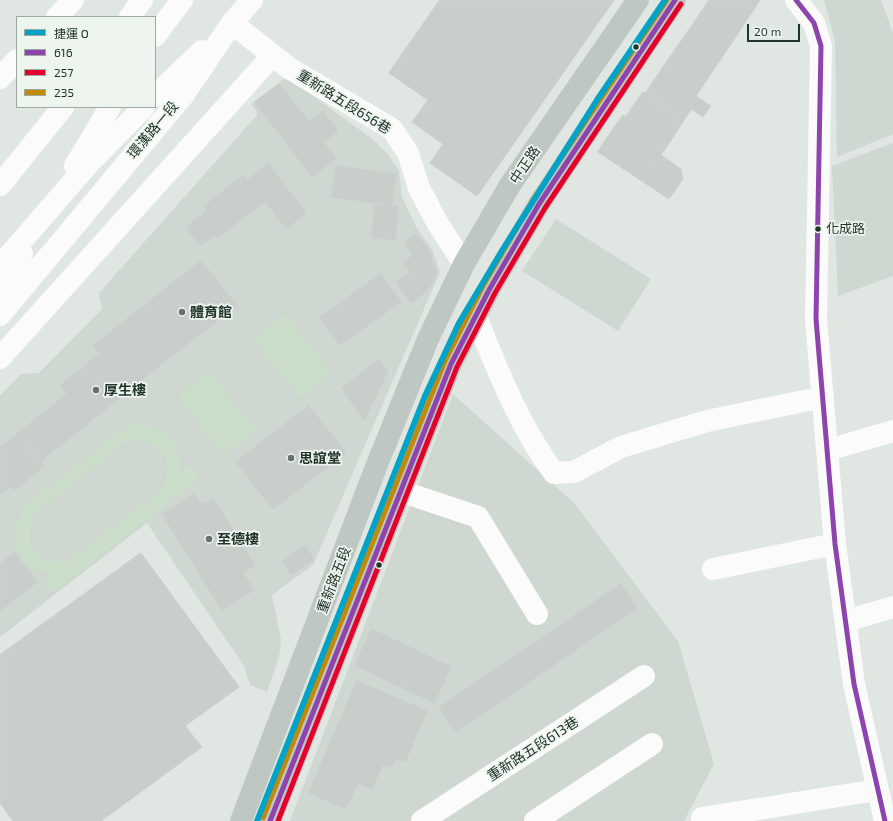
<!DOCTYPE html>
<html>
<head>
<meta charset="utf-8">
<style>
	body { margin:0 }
	#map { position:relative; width:893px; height:821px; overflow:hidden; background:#e0e6e1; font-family:"Exo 2","Noto Sans TC",sans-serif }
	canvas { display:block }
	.legend { position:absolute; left:16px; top:16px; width:140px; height:92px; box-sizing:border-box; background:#eef5ef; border:1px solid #9ca9a0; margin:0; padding:5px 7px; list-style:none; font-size:12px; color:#21362a }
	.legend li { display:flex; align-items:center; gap:8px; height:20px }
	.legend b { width:20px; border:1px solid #9ca9a0 }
	.scale { position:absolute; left:747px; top:24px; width:53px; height:18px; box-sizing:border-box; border:2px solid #21362a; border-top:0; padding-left:5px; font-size:12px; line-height:14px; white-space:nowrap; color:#21362a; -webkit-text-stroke:3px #eef5ef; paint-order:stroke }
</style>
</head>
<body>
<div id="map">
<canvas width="893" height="821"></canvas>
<ul class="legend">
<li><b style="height:5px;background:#02a3c6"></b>捷運 O</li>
<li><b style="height:5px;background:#8e44ad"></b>616</li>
<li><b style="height:5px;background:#e4002b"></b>257</li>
<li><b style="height:5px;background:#c28a0a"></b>235</li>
</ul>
<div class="scale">20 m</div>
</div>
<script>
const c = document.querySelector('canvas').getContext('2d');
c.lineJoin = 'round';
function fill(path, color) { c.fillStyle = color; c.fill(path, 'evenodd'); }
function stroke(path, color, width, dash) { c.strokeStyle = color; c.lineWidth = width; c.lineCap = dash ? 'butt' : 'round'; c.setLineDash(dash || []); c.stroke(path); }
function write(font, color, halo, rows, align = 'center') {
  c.font = font + ' "Exo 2","Noto Sans TC",sans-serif'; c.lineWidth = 3.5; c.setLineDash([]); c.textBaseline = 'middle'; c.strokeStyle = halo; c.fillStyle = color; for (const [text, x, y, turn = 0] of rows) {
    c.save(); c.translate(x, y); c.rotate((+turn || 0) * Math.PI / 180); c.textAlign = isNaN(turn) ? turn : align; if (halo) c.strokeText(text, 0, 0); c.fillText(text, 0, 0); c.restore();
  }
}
fill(new Path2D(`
	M 824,0 L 881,0 L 893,33 L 893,134 L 837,157 L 835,40 Z
	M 287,77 L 371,138 L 387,153 L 399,171 L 402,197 L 416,227 L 433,251 L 440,272 L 313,565 L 272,595 L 281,640 L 279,657 L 267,692 L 250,685 L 244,666 L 147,523 L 0,637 L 0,396 L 21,374 L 39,373 L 102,309 L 99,293 L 258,114 L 251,104 Z
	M 893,143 L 893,276 L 838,296 L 832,166 Z
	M 556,219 L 651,279 L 618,331 L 522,271 Z
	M 453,394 L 575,504 L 678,641 L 714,764 L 684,821 L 290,821 Z`), '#ced7d0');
fill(new Path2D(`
	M 285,314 L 332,373 L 300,398 L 253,339 Z
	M 208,371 L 256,430 L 224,454 L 177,396 Z
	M 137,424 C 164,426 182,445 180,473 L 190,465 L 199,478 L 53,593 L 44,580 L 52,572 C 15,575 8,531 26,505 L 121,431 ZM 133,440 C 165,439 179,468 158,493 L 68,561 C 36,568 18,540 36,513 L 124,443 Z`), '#cbdeca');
const building = new Path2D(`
	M 440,0 L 614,0 L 477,196 L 430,163 L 443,144 L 412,122 L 428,100 L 389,73 Z
	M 709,0 L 760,0 L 733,41 L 698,17 Z
	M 698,17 L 733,41 L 704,84 L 668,60 Z
	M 668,60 L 704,84 L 696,96 L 711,106 L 703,117 L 692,109 L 684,120 L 645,94 Z
	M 279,84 L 309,122 L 323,111 L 338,131 L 323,142 L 336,158 L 312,177 L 255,102 Z
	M 643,92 L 684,120 L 668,145 L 626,117 Z
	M 623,115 L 668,145 L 651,168 L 607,138 Z
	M 607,138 L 651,168 L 661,155 L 681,169 L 683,179 L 669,199 L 598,152 Z
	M 268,164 L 306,213 L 286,229 L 265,201 L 217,238 L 214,235 L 200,246 L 186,227 L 207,210 L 204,206 L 244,175 L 247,180 Z
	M 336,166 L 396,174 L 392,205 L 332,197 Z
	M 375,205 L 398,207 L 395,240 L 372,238 Z
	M 416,234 L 428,249 L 437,274 L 428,290 L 411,303 L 396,282 L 410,272 L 403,263 L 413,255 L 405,243 Z
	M 201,261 L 237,305 L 162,364 L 126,320 Z
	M 381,274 L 401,302 L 340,345 L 320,317 Z
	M 126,320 L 162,364 L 40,462 L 17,434 L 67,394 L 60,386 L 100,353 L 93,346 Z
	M 379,360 L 388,371 L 364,421 L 342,388 Z
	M 309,406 L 346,453 L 273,509 L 236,462 Z
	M 17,434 L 44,466 L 15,490 L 11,486 L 0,495 L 0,448 Z
	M 195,494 L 202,505 L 213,498 L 255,565 L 243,573 L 254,590 L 222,610 L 162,514 Z
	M 305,546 L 314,559 L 291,575 L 283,561 Z
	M 15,553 L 37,582 L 0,611 L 0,564 Z
	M 141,553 L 239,687 L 185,726 L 202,747 L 101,821 L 13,821 L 0,803 L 0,655 Z
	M 621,584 L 637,608 L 456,732 L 439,708 Z
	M 372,629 L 451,667 L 434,703 L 355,665 Z
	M 357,681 L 427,711 L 405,762 L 396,758 L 391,767 L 383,764 L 372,789 L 358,783 L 346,809 L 309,793 Z`);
fill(building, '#c9ceca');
stroke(building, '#c9cfca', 1);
stroke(new Path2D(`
	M 796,0 L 814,23 L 821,46 L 816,319 L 835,544 L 854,684 L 885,821
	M 57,17 L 73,0
	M 130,17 L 142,0
	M 232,23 L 289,68 L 392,129 L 408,153 L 419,188 L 438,224 L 464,264
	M 155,36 L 182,0
	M 0,78 L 17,60
	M 155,96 L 202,51
	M 75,166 L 110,107
	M 0,185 L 63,107
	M 0,266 L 90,162 L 144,107
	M 0,289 L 22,254
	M 0,315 L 182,97 L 232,23 L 252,0
	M 476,317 C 498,371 519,426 554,473 L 574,472 L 621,447 L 707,421 L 823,397
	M 0,358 L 273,55
	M 828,450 L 893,431
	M 400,491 L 478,517 L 537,614
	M 713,569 L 835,544
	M 846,621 L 893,607
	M 702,818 L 877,790
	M 422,821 L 644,676
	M 535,821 L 652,744`), '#fafbfa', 22);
stroke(new Path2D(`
	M 241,821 L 376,467 L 428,339 L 464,264 L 510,185 L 638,0
	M 270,821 L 451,364 L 489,290 L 539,204 L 675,0`), '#bfc7c2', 22);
stroke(new Path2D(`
	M 796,0 L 814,23 L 821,46 L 816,319 L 835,544 L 854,684 L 885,821
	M 270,821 L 451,364 L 489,290 L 539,204 L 675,0`), '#8e44ad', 5);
stroke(new Path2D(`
	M 278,821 L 457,367 L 495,293 L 545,208 L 681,4`), '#e4002b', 5);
stroke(new Path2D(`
	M 263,818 L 445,361 L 483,286 L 533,200 L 667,0`), '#c28a0a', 5);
stroke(new Path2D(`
	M 257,821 L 425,396 L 459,323 L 503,249 L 597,100 L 665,0`), '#02a3c6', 6);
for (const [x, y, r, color] of [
	[636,47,3.5,"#21362a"],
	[818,229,3.5,"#21362a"],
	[182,312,4,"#64746a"],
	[96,390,4,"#64746a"],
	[291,458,4,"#64746a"],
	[209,539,4,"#64746a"],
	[379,565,3.5,"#21362a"]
]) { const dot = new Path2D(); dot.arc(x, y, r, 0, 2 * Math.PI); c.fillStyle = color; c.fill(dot); stroke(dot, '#eef5ef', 1.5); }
write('13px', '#21362a', '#eef5ef', [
	["化成路",826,229]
], 'left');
write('14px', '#21362a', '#eef5ef', [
	["重新路五段656巷",344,102,32],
	["環漢路一段",153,130,-50],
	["中正路",525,165,-56],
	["重新路五段",334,580,-69],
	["重新路五段613巷",533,749,-33]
]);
write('bold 14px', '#21362a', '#eef5ef', [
	["體育館",190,312],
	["厚生樓",104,390],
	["思誼堂",299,458],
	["至德樓",217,539]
], 'left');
</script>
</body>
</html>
